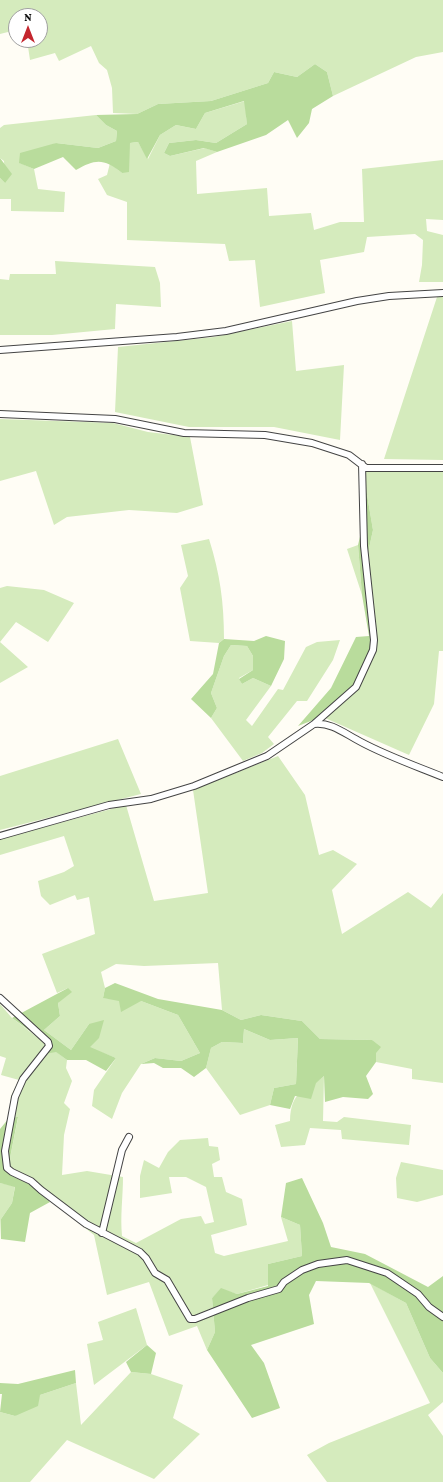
<!DOCTYPE html>
<html>
<head>
<meta charset="utf-8">
<style>
	body { margin:0 }
	#map { position:relative; width:443px; height:1482px; overflow:hidden; background:#fffdf5; font-family:"Crimson Pro",serif }
	canvas { display:block }
	.north { position:absolute; left:8px; top:8px; width:40px; height:40px; box-sizing:border-box; background:#fff; border:1px solid #a0a0a0; border-radius:50%; rotate:0deg; font-size:11px; font-weight:700; line-height:16px; text-align:center; color:#111 }
	.north::after { content:''; display:block; margin:auto; width:14px; height:18px; background:#c4262e; clip-path:polygon(50% 0,100% 100%,50% 72%,0 100%) }
</style>
</head>
<body>
<div id="map">
<canvas width="443" height="1482"></canvas>
<div class="north">N</div>
</div>
<script>
const c = document.querySelector('canvas').getContext('2d');
c.lineJoin = 'round';
function fill(path, color) { c.fillStyle = color; c.fill(path, 'evenodd'); }
function stroke(path, color, width, dash) { c.strokeStyle = color; c.lineWidth = width; c.lineCap = dash ? 'butt' : 'round'; c.setLineDash(dash || []); c.stroke(path); }
fill(new Path2D(`
	M 0,0 L 443,0 L 443,52 L 416,57 L 333,96 L 327,72 L 315,64 L 297,77 L 274,72 L 268,83 L 211,101 L 158,104 L 137,114 L 113,113 L 112,88 L 107,70 L 99,63 L 91,46 L 59,61 L 55,53 L 30,60 L 27,40 L 40,40 L 40,16 L 16,16 L 16,30 L 0,34 Z
	M 245,101 L 247,124 L 216,143 L 196,140 L 169,143 L 164,153 L 170,156 L 205,148 L 217,152 L 196,161 L 197,194 L 267,188 L 269,216 L 311,213 L 314,230 L 340,222 L 364,222 L 362,169 L 443,160 L 443,220 L 426,219 L 427,231 L 443,235 L 443,282 L 419,282 L 422,265 L 423,240 L 415,234 L 367,237 L 364,252 L 320,260 L 325,293 L 260,307 L 255,260 L 229,261 L 225,244 L 127,240 L 127,202 L 107,195 L 98,179 L 107,175 L 110,163 L 122,173 L 130,143 L 138,142 L 148,159 L 160,135 L 176,125 L 196,129 L 205,113 Z
	M 96,115 L 106,125 L 117,131 L 116,141 L 98,148 L 56,143 L 20,163 L 34,169 L 38,189 L 65,192 L 64,212 L 11,211 L 11,199 L 0,199 L 0,178 L 5,183 L 4,161 L 0,158 L 0,128 L 4,125 Z
	M 55,261 L 155,267 L 160,283 L 161,307 L 116,304 L 115,329 L 52,335 L 0,335 L 0,279 L 9,280 L 10,274 L 56,274 Z
	M 437,297 L 443,297 L 443,460 L 384,459 Z
	M 292,321 L 296,371 L 344,365 L 340,440 L 274,427 L 189,427 L 115,412 L 118,347 L 214,337 Z
	M 0,419 L 113,423 L 148,432 L 190,437 L 203,505 L 177,513 L 129,510 L 67,517 L 54,525 L 36,471 L 0,481 Z
	M 363,471 L 443,472 L 443,651 L 439,651 L 434,704 L 409,755 L 325,718 L 378,639 L 368,553 L 373,530 Z
	M 209,539 C 220,574 224,602 224,639 L 219,643 L 190,641 L 180,588 L 188,576 L 181,545 Z
	M 358,545 L 362,595 L 347,549 Z
	M 7,586 L 44,590 L 74,603 L 48,642 L 16,622 L 0,642 L 28,667 L 0,683 L 0,588 Z
	M 340,640 L 333,660 L 307,701 L 297,701 L 268,737 L 274,744 L 262,753 L 243,761 L 211,718 L 217,708 L 211,693 L 224,656 L 231,645 L 247,646 L 253,656 L 253,670 L 239,678 L 242,684 L 253,678 L 271,686 L 246,720 L 252,726 L 278,689 L 283,690 L 306,647 L 317,642 Z
	M 118,739 L 141,794 L 0,830 L 0,776 Z
	M 278,756 L 305,795 L 319,855 L 333,850 L 357,864 L 332,890 L 342,934 L 408,892 L 431,908 L 443,893 L 443,1083 L 412,1079 L 412,1069 L 376,1062 L 376,1053 L 372,1040 L 320,1039 L 302,1021 L 261,1015 L 241,1020 L 222,1010 L 218,963 L 144,966 L 116,964 L 101,972 L 105,988 L 103,998 L 141,1001 L 178,1015 L 200,1053 L 181,1061 L 155,1058 L 141,1064 L 122,1093 L 112,1119 L 92,1106 L 94,1090 L 116,1058 L 90,1048 L 89,1024 L 71,1050 L 44,1030 L 60,1016 L 58,1003 L 68,988 L 57,993 L 42,954 L 95,934 L 89,897 L 77,900 L 75,895 L 50,905 L 41,896 L 38,881 L 64,872 L 74,866 L 64,836 L 0,855 L 0,839 L 126,805 L 154,901 L 208,893 L 193,790 Z
	M 0,1004 L 12,1018 L 67,1060 L 66,1068 L 72,1081 L 64,1103 L 70,1109 L 64,1135 L 62,1175 L 87,1171 L 123,1177 C 123,1197 120,1216 122,1236 L 136,1243 L 181,1219 L 201,1216 L 205,1224 L 214,1222 L 206,1187 L 186,1177 L 169,1177 L 172,1193 L 140,1198 L 140,1176 L 144,1160 L 159,1168 L 168,1152 L 180,1140 L 208,1138 L 209,1146 L 218,1147 L 220,1160 L 212,1164 L 214,1177 L 222,1177 L 226,1192 L 242,1199 L 247,1225 L 211,1235 L 215,1253 L 224,1256 L 288,1241 L 281,1217 L 300,1225 L 302,1256 L 268,1264 L 268,1285 L 237,1294 L 221,1289 L 212,1298 L 215,1332 L 207,1350 L 197,1326 L 169,1336 L 149,1282 L 107,1295 L 94,1235 L 29,1184 L 12,1176 L 10,1158 L 18,1118 L 9,1118 L 11,1096 L 19,1080 L 1,1075 L 6,1058 L 0,1056 Z
	M 244,1029 L 270,1040 L 298,1038 L 296,1084 L 274,1088 L 270,1105 L 240,1115 L 206,1068 L 211,1048 L 222,1042 L 243,1043 Z
	M 324,1076 L 323,1121 L 337,1122 L 344,1117 L 411,1125 L 409,1145 L 342,1139 L 341,1130 L 310,1128 L 305,1145 L 281,1147 L 275,1125 L 290,1121 C 291,1090 304,1093 324,1076 Z
	M 401,1162 L 443,1170 L 443,1195 L 417,1202 L 397,1198 L 396,1178 Z
	M 0,1183 L 15,1186 L 12,1203 L 1,1219 L 0,1240 Z
	M 370,1283 L 406,1303 L 430,1358 L 443,1373 L 443,1402 L 428,1415 L 443,1436 L 443,1482 L 327,1482 L 307,1455 L 329,1443 L 430,1403 Z
	M 136,1308 L 147,1345 L 94,1385 L 87,1344 L 103,1340 L 98,1322 Z
	M 131,1372 L 151,1374 L 183,1385 L 173,1418 L 200,1434 L 154,1479 L 67,1440 L 30,1482 L 0,1482 L 0,1412 L 15,1416 L 40,1395 L 76,1383 L 81,1425 Z`), '#d5ebbd');
fill(new Path2D(`
	M 315,64 L 327,72 L 333,96 L 312,109 L 309,123 L 297,138 L 288,120 L 266,135 L 217,152 L 204,148 L 170,156 L 164,153 L 169,143 L 196,140 L 216,143 L 247,124 L 244,101 L 205,113 L 196,129 L 176,125 L 160,135 L 147,159 L 138,142 L 130,143 L 129,172 L 122,173 C 104,158 95,159 76,170 L 63,157 L 34,169 L 19,163 L 20,153 L 56,143 L 98,148 L 116,141 L 117,131 L 106,125 L 96,115 L 137,114 L 158,104 L 211,101 L 268,83 L 274,72 L 297,77 Z
	M 0,158 L 12,174 L 5,183 L 0,178 Z
	M 363,471 L 373,530 L 368,553 L 378,639 L 364,671 L 351,692 L 316,719 L 298,726 L 331,688 L 356,637 L 369,636 L 362,595 L 358,545 L 364,520 Z
	M 266,636 L 285,641 L 284,659 L 271,686 L 253,678 L 242,684 L 239,679 L 253,670 L 253,656 L 247,646 L 231,645 L 224,656 L 211,693 L 217,708 L 211,718 L 191,699 L 213,674 L 219,643 L 224,639 L 254,641 Z
	M 115,983 L 158,999 L 222,1010 L 241,1020 L 261,1015 L 302,1021 L 320,1039 L 372,1040 L 381,1047 L 376,1053 L 376,1062 L 366,1076 L 373,1094 L 368,1099 L 343,1097 L 325,1102 L 324,1076 L 316,1083 L 311,1099 L 295,1096 L 290,1109 L 270,1105 L 274,1088 L 296,1084 L 298,1038 L 270,1040 L 244,1029 L 243,1043 L 222,1042 L 211,1048 L 206,1068 L 194,1077 L 181,1068 L 163,1068 L 154,1063 L 141,1064 L 155,1058 L 181,1061 L 200,1053 L 178,1015 L 141,1001 L 121,1012 L 119,1001 L 103,998 L 105,988 Z
	M 68,988 L 72,992 L 58,1003 L 60,1016 L 44,1030 L 71,1050 L 89,1024 L 104,1020 L 99,1038 L 90,1047 L 116,1058 L 106,1071 L 86,1060 L 67,1060 L 56,1052 L 44,1054 L 45,1042 L 12,1018 Z
	M 18,1117 L 10,1158 L 12,1176 L 29,1184 L 50,1202 L 30,1213 L 25,1242 L 1,1239 L 1,1219 L 12,1203 L 15,1187 L 0,1183 L 0,1129 L 9,1118 Z
	M 302,1178 L 323,1223 L 331,1247 L 365,1254 L 428,1287 L 443,1276 L 443,1373 L 430,1358 L 406,1303 L 369,1283 L 316,1281 L 309,1295 L 314,1324 L 251,1345 L 264,1363 L 280,1408 L 252,1418 L 207,1350 L 215,1332 L 212,1298 L 221,1288 L 237,1294 L 268,1286 L 268,1264 L 302,1256 L 300,1225 L 281,1217 L 286,1183 Z
	M 147,1345 L 156,1353 L 151,1374 L 131,1372 L 126,1362 Z
	M 75,1370 L 76,1383 L 40,1395 L 38,1406 L 15,1416 L 0,1412 L 2,1394 L 0,1394 L 0,1383 L 18,1384 Z`), '#b9dc9c');
const minor = new Path2D(`
	M 0,350 L 177,337 L 226,331 L 357,301 L 389,296 L 443,293
	M 0,414 L 115,419 L 184,433 L 265,435 L 312,443 L 349,455 L 366,468 L 443,468
	M 314,724 L 356,687 L 373,650 L 374,640 L 364,546 L 362,464
	M 0,836 L 109,805 L 151,799 L 194,786 L 267,756 L 314,724 C 332,722 345,734 361,742 C 387,756 416,766 443,777
	M 0,998 L 48,1042 L 49,1046 L 23,1079 L 15,1097 L 5,1151 L 7,1168 L 12,1172 L 31,1181 L 41,1190 L 86,1224 L 140,1252 L 146,1258 L 155,1273 L 167,1280 L 190,1319 L 195,1319 L 248,1298 L 279,1289 L 284,1282 L 302,1270 L 318,1264 L 347,1260 L 387,1273 L 418,1294 L 429,1307 L 443,1317
	M 102,1233 L 122,1150 L 129,1137`);
stroke(minor, '#444', 8);
stroke(minor, '#fff', 6);
</script>
</body>
</html>
